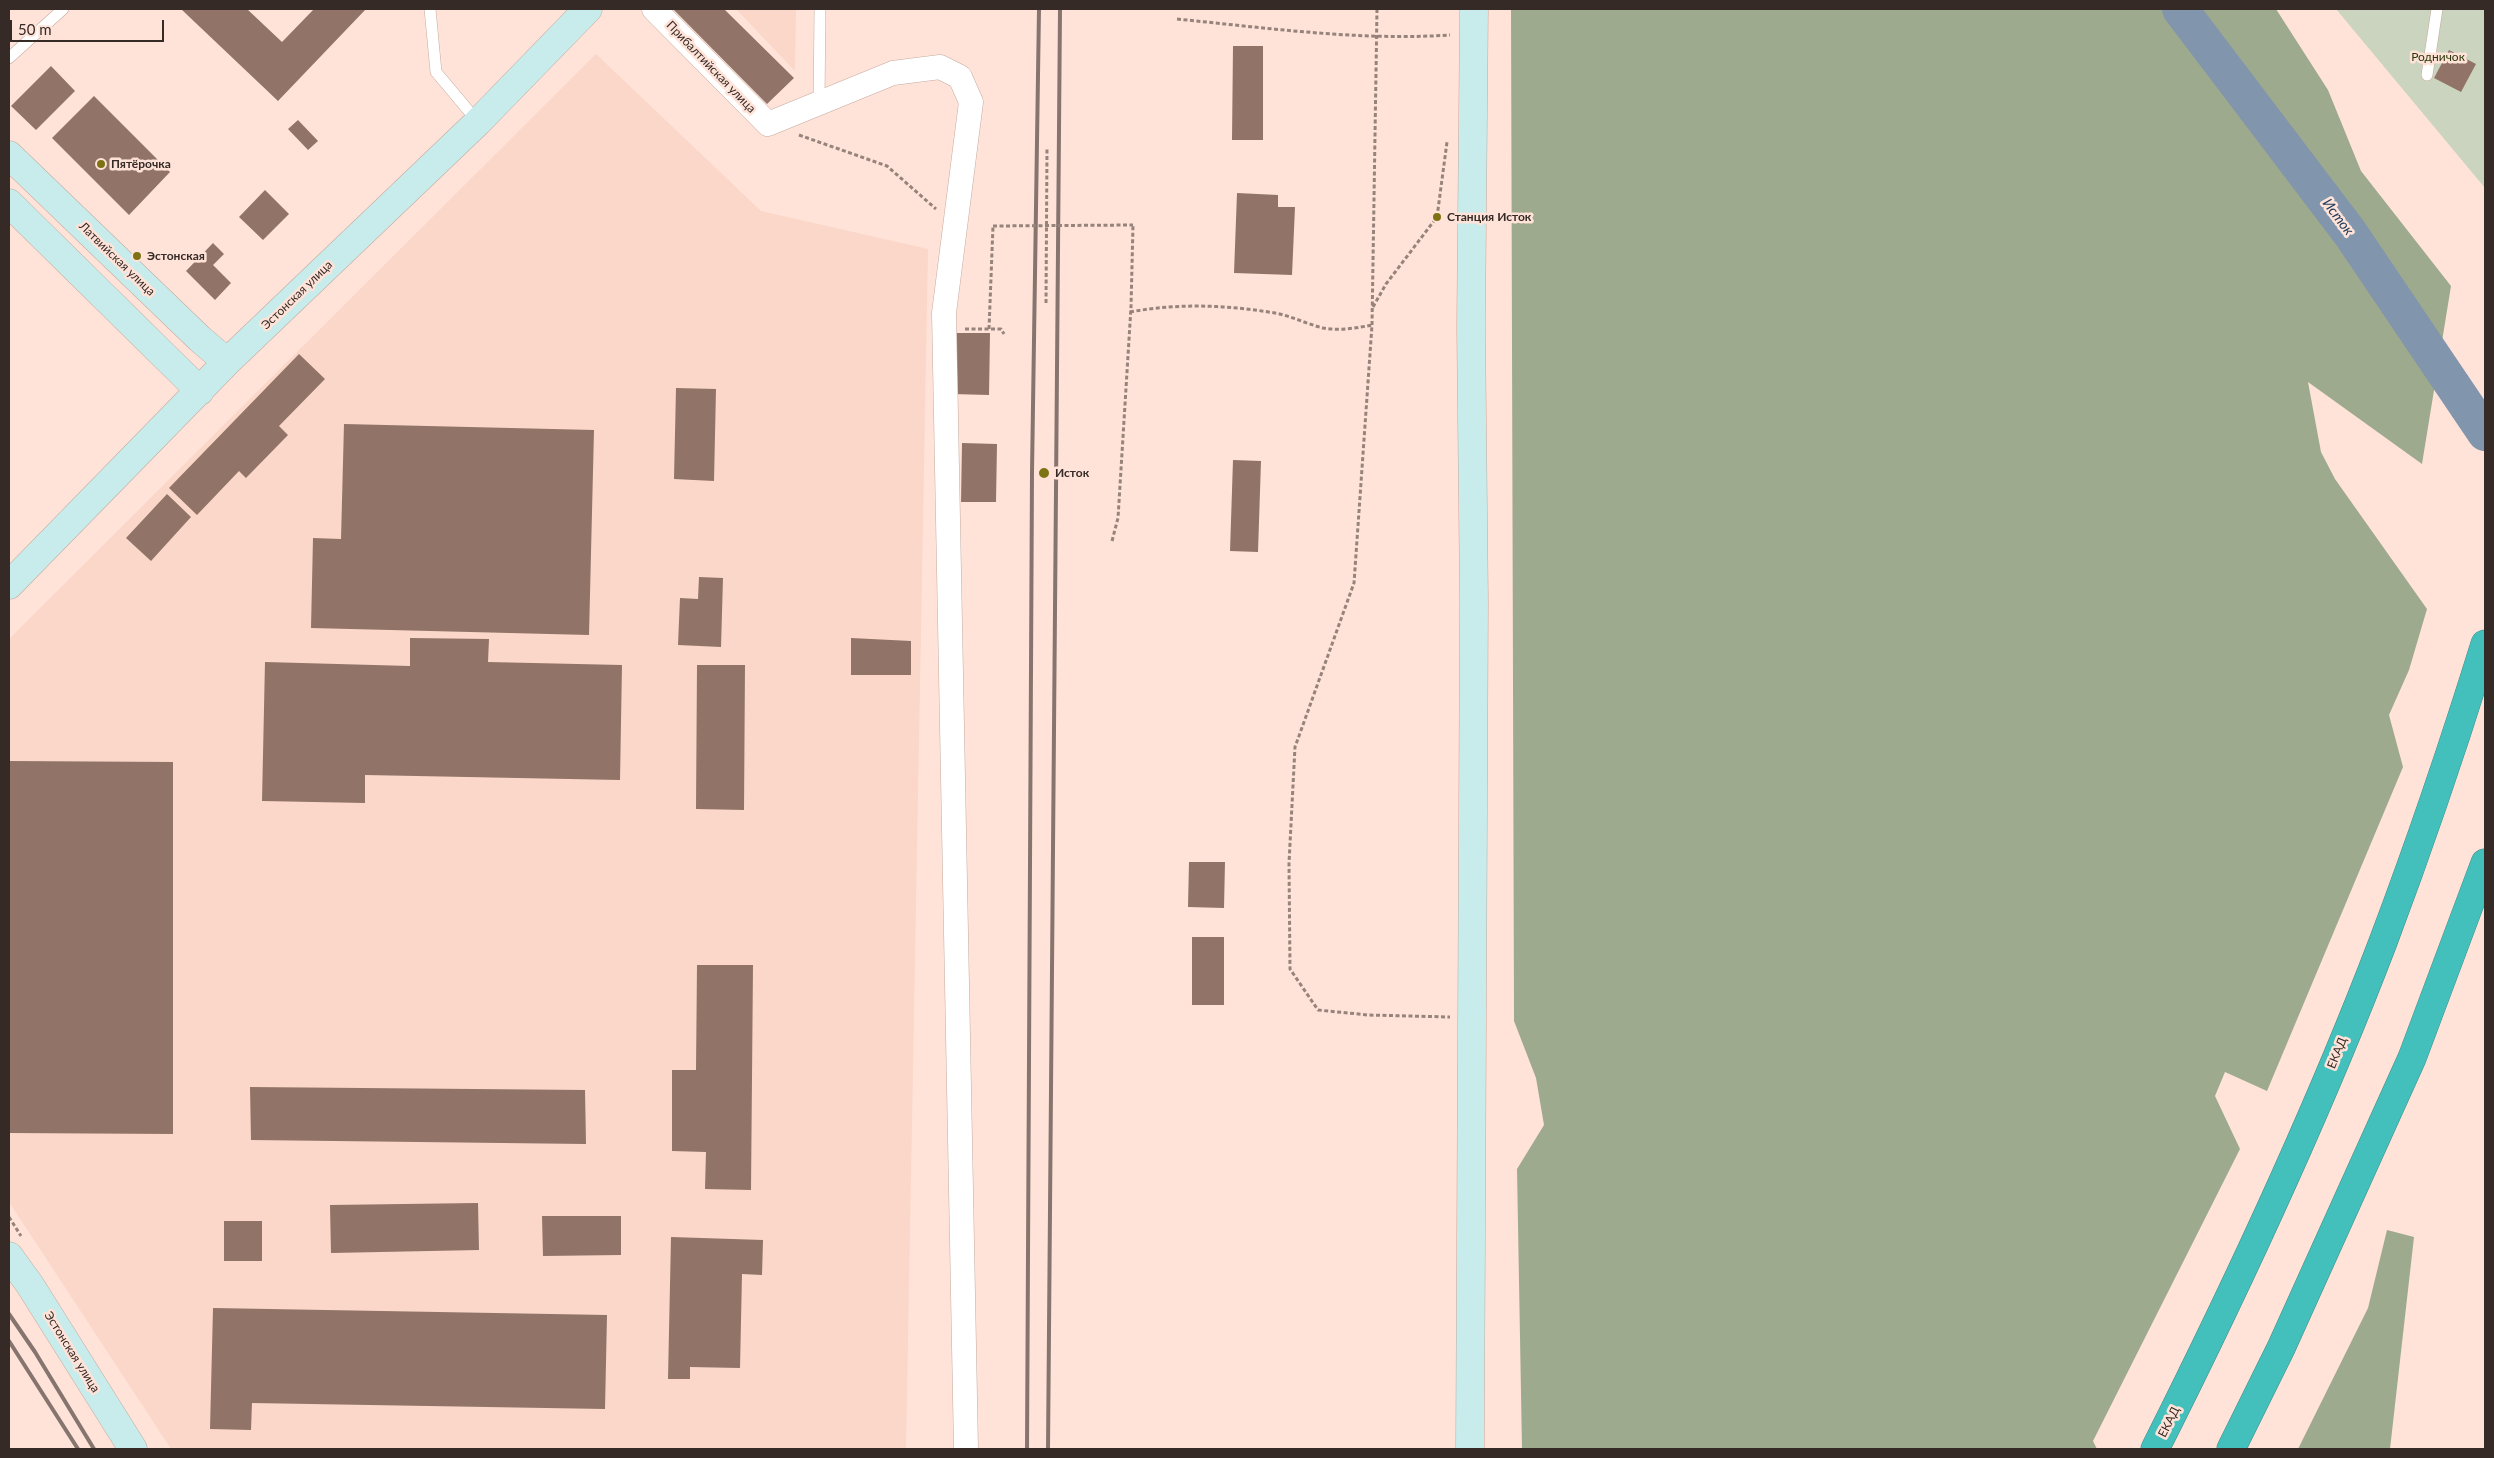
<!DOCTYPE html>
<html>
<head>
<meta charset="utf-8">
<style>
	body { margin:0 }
	#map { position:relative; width:2494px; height:1458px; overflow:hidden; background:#ffe3d8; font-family:Lato,sans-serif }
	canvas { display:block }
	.frame { position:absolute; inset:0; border:10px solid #352a26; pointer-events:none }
	.scale { position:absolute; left:10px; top:20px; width:154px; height:22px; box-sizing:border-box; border:2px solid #352a26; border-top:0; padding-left:6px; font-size:15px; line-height:18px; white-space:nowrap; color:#352a26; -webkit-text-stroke:4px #ffe3d8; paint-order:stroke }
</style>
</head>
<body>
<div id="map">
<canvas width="2494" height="1458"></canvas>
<div class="frame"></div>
<div class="scale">50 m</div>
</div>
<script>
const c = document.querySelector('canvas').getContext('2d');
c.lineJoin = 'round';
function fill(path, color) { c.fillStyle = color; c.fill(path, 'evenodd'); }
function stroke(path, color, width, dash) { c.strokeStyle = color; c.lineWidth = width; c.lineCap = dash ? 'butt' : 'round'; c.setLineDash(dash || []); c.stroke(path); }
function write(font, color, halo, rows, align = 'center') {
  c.font = font + ' Lato,sans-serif'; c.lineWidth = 5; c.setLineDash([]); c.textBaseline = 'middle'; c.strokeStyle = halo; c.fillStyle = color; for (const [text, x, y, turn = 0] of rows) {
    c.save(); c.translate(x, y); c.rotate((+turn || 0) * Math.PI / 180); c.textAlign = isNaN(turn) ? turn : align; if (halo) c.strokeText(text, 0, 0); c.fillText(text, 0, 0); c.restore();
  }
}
fill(new Path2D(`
	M 736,9 L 796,9 L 795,71 Z
	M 596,54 L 761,211 L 928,249 L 906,1449 L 171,1449 L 9,1202 L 9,639 Z`), '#fad7c8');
fill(new Path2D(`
	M 2336,9 L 2485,9 L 2485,188 Z`), '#cbd4bf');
fill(new Path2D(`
	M 1511,9 L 2276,9 L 2328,90 L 2361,171 L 2451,286 L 2422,464 L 2308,382 L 2321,452 L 2335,479 L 2427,609 L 2409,670 L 2389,715 L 2403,767 L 2267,1091 L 2225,1072 L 2215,1096 L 2240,1149 L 2093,1441 L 2097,1449 L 1522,1449 L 1517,1169 L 1544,1125 L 1536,1078 L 1514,1021 Z
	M 2387,1230 L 2414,1237 L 2390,1449 L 2298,1449 L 2368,1308 Z`), '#9eaa8d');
stroke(new Path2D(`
	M 2180,9 L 2350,233 L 2485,433`), '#8195ad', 36);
fill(new Path2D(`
	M 181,9 L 247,9 L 282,42 L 314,9 L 366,9 L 278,101 Z
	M 673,9 L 724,9 L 794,78 L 767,104 Z
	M 1233,46 L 1263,46 L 1263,140 L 1232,140 Z
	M 2449,50 L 2476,64 L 2461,92 L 2434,78 Z
	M 51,66 L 75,91 L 36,130 L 11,106 Z
	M 94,96 L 170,172 L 129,215 L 52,138 Z
	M 298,120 L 318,141 L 308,150 L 288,129 Z
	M 265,190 L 289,214 L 263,240 L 239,217 Z
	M 1237,193 L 1278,195 L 1278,207 L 1295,207 L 1292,275 L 1234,273 Z
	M 213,243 L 224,254 L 213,265 L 231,283 L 215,300 L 186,271 Z
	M 953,333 L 990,333 L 989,395 L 952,394 Z
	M 299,354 L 325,379 L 279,426 L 288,435 L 246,478 L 239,471 L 197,515 L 169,488 Z
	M 676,388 L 716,389 L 714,481 L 674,479 Z
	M 344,424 L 594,430 L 589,635 L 311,628 L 313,538 L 341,539 Z
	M 962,443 L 997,444 L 996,502 L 961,502 Z
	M 1233,460 L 1261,461 L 1258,552 L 1230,551 Z
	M 167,494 L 191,517 L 151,561 L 126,538 Z
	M 699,577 L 723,578 L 721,647 L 678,645 L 680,598 L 698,599 Z
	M 410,638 L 489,639 L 488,662 L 622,665 L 620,780 L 365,775 L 365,803 L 262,801 L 265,662 L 410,666 Z
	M 851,638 L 911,641 L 911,675 L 851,675 Z
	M 697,665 L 745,665 L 744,810 L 696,809 Z
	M 9,761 L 173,762 L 173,1134 L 9,1133 Z
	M 1189,862 L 1225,862 L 1224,908 L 1188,907 Z
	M 1192,937 L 1224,937 L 1224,1005 L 1192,1005 Z
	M 697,965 L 753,965 L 751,1190 L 705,1189 L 706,1152 L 672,1151 L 672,1070 L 696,1070 Z
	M 250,1087 L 585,1090 L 586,1144 L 251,1140 Z
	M 478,1203 L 479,1250 L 331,1253 L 330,1205 Z
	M 542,1216 L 621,1216 L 621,1255 L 543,1256 Z
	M 224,1221 L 262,1221 L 262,1261 L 224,1261 Z
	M 671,1237 L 763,1240 L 762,1275 L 742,1274 L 740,1368 L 690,1367 L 690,1379 L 668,1379 Z
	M 213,1308 L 607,1315 L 605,1409 L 252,1403 L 251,1430 L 210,1429 Z`), '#917467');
const lane = new Path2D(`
	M 430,9 L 436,72 L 478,122
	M 9,58 L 63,9
	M 2427,75 L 2437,9
	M 819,103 L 820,9`);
const street = new Path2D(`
	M 654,9 L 768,124 L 893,73 L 940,67 L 960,77 L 971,102 L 944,313 L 966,1449`);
const secondary = new Path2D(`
	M 9,155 L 200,339 L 227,362
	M 9,203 L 200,391
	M 9,585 L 227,362 L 478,122 L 588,9
	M 9,1256 L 30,1285 L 133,1449
	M 1470,1449 L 1474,601 L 1471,327 L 1474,9`);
const highway = new Path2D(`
	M 2155,1449 C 2238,1284 2317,1115 2383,942 C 2420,844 2454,744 2485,644
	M 2231,1449 L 2281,1348 L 2412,1058 L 2485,863`);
stroke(lane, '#c4aa9f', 12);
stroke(street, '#c4aa9f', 25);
stroke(secondary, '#c4aa9f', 29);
stroke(highway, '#3f8c88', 29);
stroke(new Path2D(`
	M 1377,9 L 1372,325 L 1354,583 L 1295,747 L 1289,863 L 1290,969 L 1318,1010 L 1368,1015 L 1450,1017
	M 1177,19 C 1268,28 1359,41 1450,35
	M 799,135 L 887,166 L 936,209
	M 1046,303 L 1047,148
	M 1373,307 L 1386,284 L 1437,217 L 1447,142
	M 1130,312 C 1179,303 1227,305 1275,313 C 1291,316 1307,324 1323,328 C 1339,331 1357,328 1372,325
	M 965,329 L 1001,329 L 1004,334
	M 989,329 L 993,226
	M 1112,541 L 1118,518 L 1131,307 L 1133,225
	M 9,1217 L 21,1236`), '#96837b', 3, [4, 2.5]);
stroke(lane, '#fff', 11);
stroke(street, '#fff', 24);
stroke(secondary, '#c7eceb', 28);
stroke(highway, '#44c0bc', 28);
stroke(new Path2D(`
	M 9,1314 L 35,1352 L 94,1449
	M 9,1341 L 78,1449
	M 1027,1449 L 1032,472 L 1039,9
	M 1048,1449 L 1060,9`), '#86746e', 4);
stroke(new Path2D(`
	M 993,226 L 1133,225`), '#96837b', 3, [4, 2.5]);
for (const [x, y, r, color] of [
	[101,164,5,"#7d7315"],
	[1437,217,5,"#7d7315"],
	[137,256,5,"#7d7315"],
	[1044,473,6,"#7d7315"]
]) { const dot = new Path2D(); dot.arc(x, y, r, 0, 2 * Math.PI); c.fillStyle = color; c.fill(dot); stroke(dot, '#ffe3d8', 2); }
write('12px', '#2a3809', '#ffe3d8', [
	["Родничок",2438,57]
]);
write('12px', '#352a26', '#ffe3d8', [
	["Прибалтийская улица",711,67,46],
	["Латвийская улица",117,259,44],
	["Эстонская улица",297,295,-44],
	["ЕКАД",2337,1053,-68],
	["Эстонская улица",72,1352,58],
	["ЕКАД",2169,1422,-63]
]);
write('bold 12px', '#352a26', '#ffe3d8', [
	["Пятёрочка",111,164],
	["Станция Исток",1447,217],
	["Эстонская",147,256],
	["Исток",1055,473]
], 'left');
write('italic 14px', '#19375a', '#ffe3d8', [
	["Исток",2338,217,53]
]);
</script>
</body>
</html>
